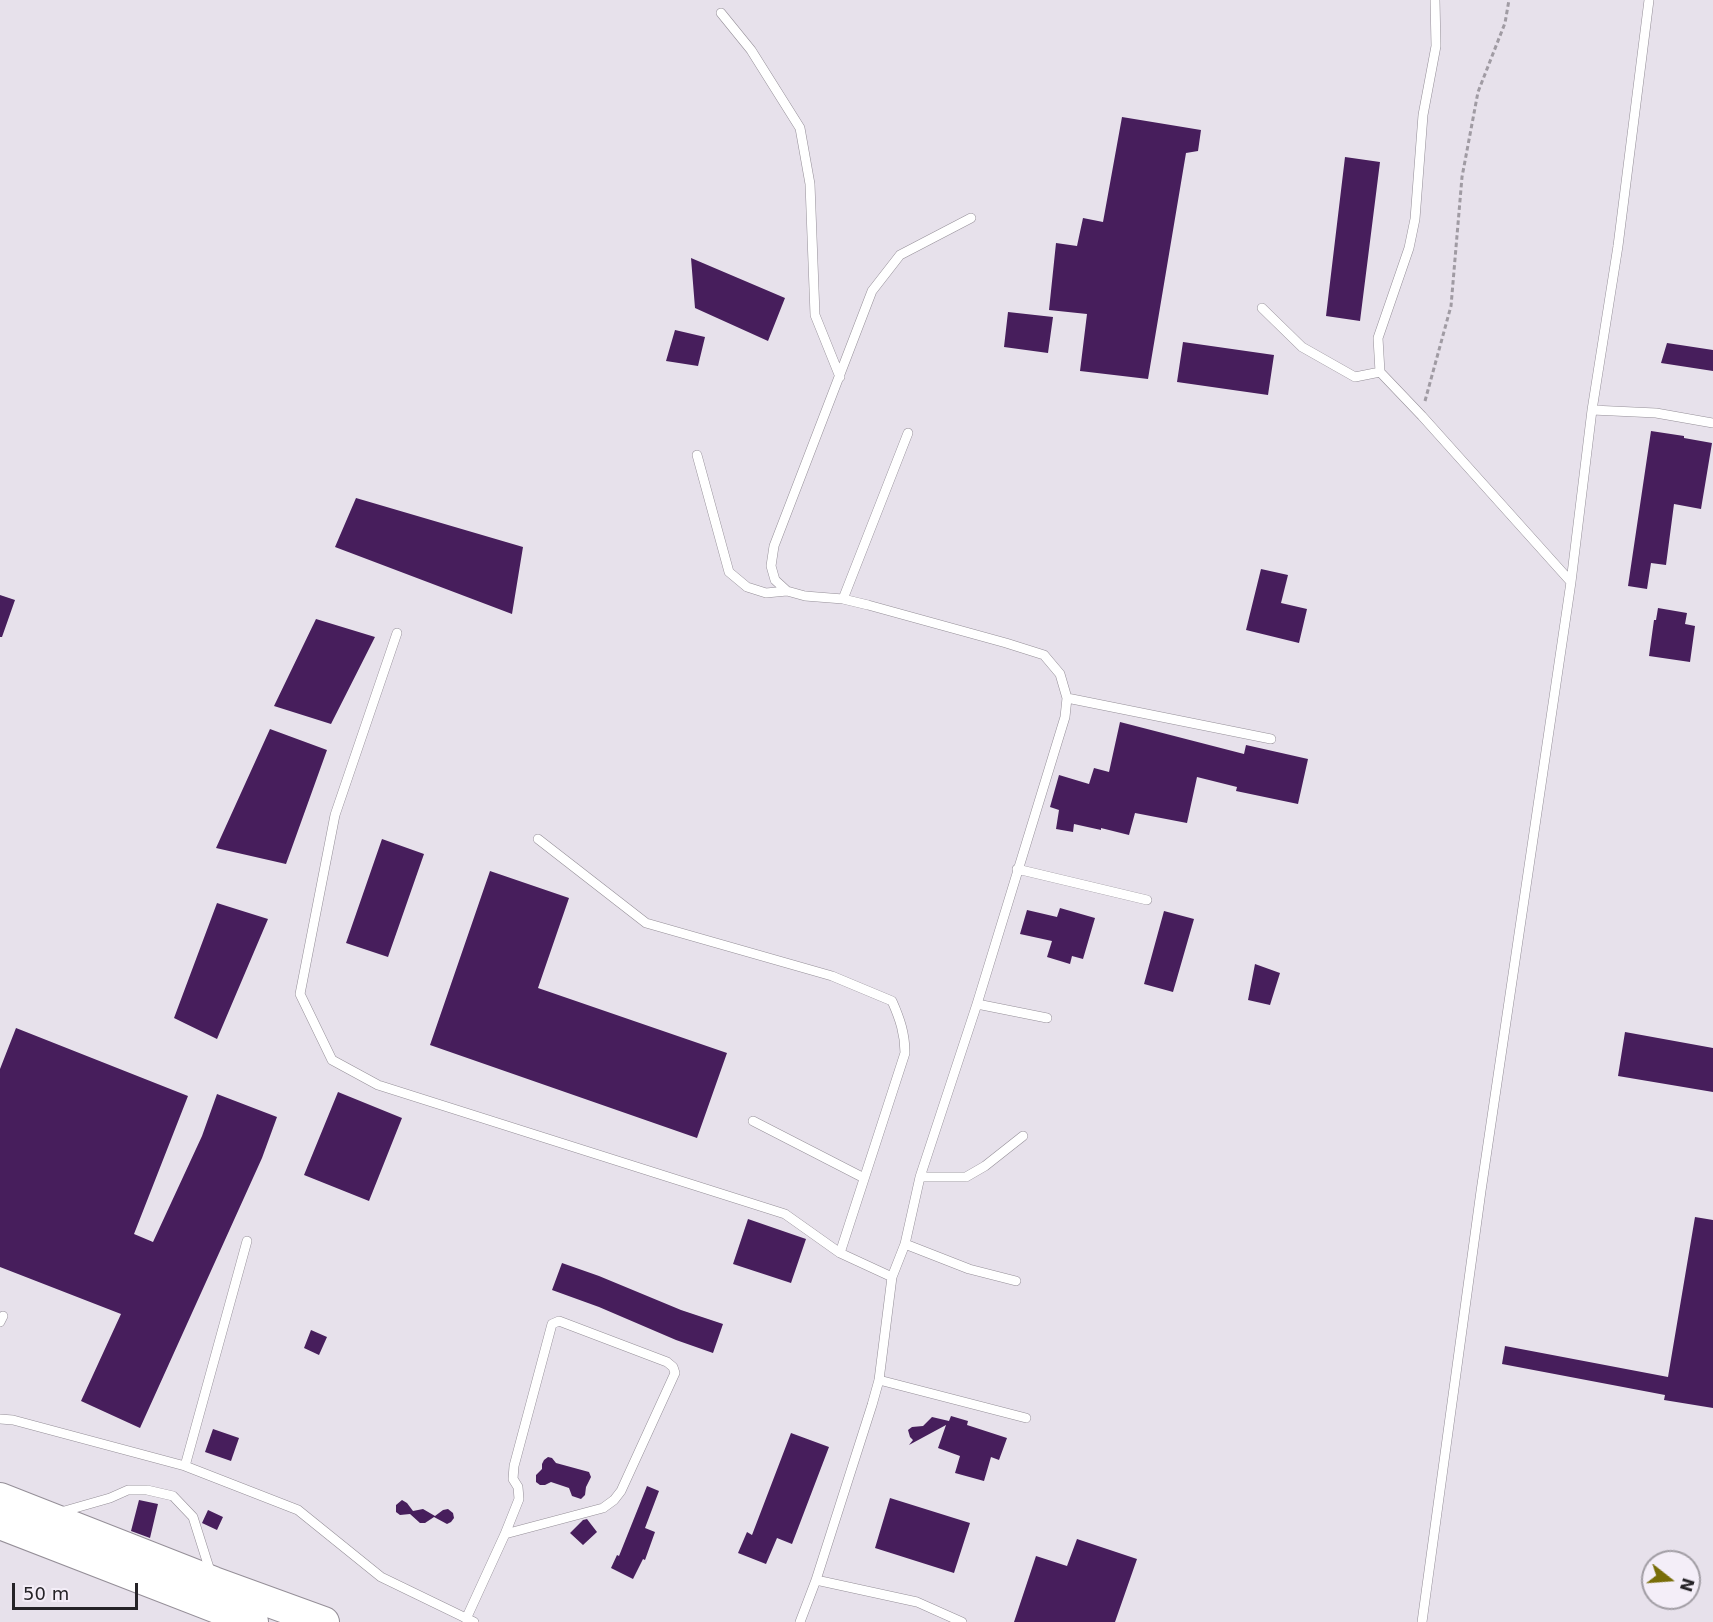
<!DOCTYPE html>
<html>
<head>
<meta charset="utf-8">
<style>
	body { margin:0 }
	#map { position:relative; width:1713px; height:1622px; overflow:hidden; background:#e7e1eb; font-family:"DejaVu Sans",sans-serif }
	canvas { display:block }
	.north { position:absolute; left:1641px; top:1550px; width:60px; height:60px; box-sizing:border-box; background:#f4eef8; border:2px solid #a19da4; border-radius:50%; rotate:107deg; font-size:16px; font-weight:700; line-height:24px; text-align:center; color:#252327 }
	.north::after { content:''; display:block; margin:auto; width:21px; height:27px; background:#786d08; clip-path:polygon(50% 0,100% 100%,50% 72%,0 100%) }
	.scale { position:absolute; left:12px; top:1583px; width:126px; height:27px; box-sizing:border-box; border:3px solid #252327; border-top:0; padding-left:8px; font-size:18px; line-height:21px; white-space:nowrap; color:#252327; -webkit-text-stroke:4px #f4eef8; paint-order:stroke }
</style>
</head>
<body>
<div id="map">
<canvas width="1713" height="1622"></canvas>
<div class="north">N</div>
<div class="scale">50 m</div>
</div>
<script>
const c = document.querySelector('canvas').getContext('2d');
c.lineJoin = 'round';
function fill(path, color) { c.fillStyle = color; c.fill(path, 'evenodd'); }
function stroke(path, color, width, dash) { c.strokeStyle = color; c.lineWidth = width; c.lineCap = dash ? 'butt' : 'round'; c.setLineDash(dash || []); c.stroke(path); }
fill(new Path2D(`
	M 1122,117 L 1201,130 L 1198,151 L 1186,153 L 1148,379 L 1080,371 L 1087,314 L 1049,310 L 1056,243 L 1077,246 L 1083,218 L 1103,222 Z
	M 1345,157 L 1380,162 L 1360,321 L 1326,316 Z
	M 691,258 L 785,298 L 768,341 L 695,308 Z
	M 1008,312 L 1053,317 L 1048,353 L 1004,347 Z
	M 675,330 L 705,337 L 698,366 L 666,361 Z
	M 1183,342 L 1274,355 L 1268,395 L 1177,382 Z
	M 1667,343 L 1713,350 L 1713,371 L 1661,363 Z
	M 1651,431 L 1684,436 L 1684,438 L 1712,443 L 1701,509 L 1674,504 L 1666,565 L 1651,563 L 1647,589 L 1628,586 Z
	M 356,498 L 523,547 L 512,614 L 335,547 Z
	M 1261,569 L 1288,575 L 1281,603 L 1307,609 L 1299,643 L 1246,630 Z
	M 0,595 L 15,600 L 2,637 L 0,637 Z
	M 1658,608 L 1687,613 L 1685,624 L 1695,626 L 1690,662 L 1649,656 L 1654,620 L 1656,620 Z
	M 316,619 L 375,637 L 331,724 L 274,706 Z
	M 1120,722 L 1244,754 L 1246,745 L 1308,759 L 1298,804 L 1236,791 L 1237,787 L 1197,777 L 1187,823 L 1135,813 L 1129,835 L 1101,828 L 1101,830 L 1074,824 L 1073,832 L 1056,829 L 1059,810 L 1050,807 L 1059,775 L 1089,784 L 1094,768 L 1109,772 Z
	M 270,729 L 327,750 L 286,864 L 216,848 Z
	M 382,839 L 424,854 L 388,957 L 346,943 Z
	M 490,871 L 569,898 L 538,988 L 727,1053 L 697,1138 L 430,1045 Z
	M 217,903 L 268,919 L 217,1039 L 174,1018 Z
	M 1060,908 L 1095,918 L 1083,959 L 1072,956 L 1070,964 L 1047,957 L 1052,941 L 1020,934 L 1027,910 L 1057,917 Z
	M 1164,911 L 1194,919 L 1173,992 L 1144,984 Z
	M 1255,964 L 1280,973 L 1270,1005 L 1248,1000 Z
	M 16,1028 L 188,1096 L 134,1234 L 153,1242 L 202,1136 L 217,1094 L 277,1117 L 262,1158 L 140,1428 L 81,1401 L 121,1314 L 0,1267 L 0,1069 Z
	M 1625,1032 L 1713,1048 L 1713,1092 L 1618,1076 Z
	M 338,1092 L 402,1118 L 369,1201 L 304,1175 Z
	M 1695,1217 L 1713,1220 L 1713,1408 L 1664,1400 L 1665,1395 L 1502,1364 L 1505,1346 L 1668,1377 Z
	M 748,1219 L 806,1239 L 791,1283 L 733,1264 Z
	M 562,1263 L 599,1276 L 681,1310 L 723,1324 L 713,1353 L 676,1340 L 599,1307 L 552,1290 Z
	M 311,1330 L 327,1337 L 319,1355 L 304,1348 Z
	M 951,1416 L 968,1421 L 967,1425 L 1007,1438 L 999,1460 L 991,1457 L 984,1481 L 955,1473 L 960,1456 L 938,1448 L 946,1425 L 909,1445 L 913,1440 L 910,1437 L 908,1430 L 912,1427 L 923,1426 L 932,1417 L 949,1421 Z
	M 213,1429 L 239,1438 L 231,1461 L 205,1452 Z
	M 791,1433 L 829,1447 L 792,1544 L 777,1538 L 766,1564 L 738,1553 L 747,1532 L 752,1535 Z
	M 548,1457 L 552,1458 L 556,1463 L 589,1472 L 591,1477 L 586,1487 L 585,1495 L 581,1499 L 572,1496 L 569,1488 L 551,1482 L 545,1485 L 540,1485 L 536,1482 L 536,1475 L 542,1469 L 542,1464 L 544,1460 Z
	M 647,1486 L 659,1491 L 645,1528 L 655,1532 L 645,1560 L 643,1559 L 633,1579 L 611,1568 L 617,1555 L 619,1556 Z
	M 890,1498 L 970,1523 L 954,1573 L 875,1548 Z
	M 139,1500 L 158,1504 L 150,1538 L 131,1531 Z
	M 402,1500 L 407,1503 L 413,1511 L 423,1509 L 435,1516 L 443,1510 L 448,1509 L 453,1513 L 454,1518 L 451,1522 L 447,1524 L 434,1517 L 425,1523 L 420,1523 L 410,1514 L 400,1515 L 396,1512 L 396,1505 Z
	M 208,1510 L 223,1517 L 217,1530 L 202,1523 Z
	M 587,1519 L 597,1532 L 583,1545 L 570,1533 L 583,1520 Z
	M 1077,1539 L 1137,1559 L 1115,1622 L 1014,1622 L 1036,1556 L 1067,1566 Z`), '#471e5c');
const service = new Path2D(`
	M 1435,0 L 1436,46 L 1423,115 L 1415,219 L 1409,248 L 1378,338 L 1380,372 L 1422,416 L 1571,582
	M 721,13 L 751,50 L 800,128 L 810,184 L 815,315 L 840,377
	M 1262,308 L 1302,347 L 1355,377 L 1380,372
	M 1592,410 L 1656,413 L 1713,423
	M 697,455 L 729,572 L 747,587 L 766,593 L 787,591
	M 843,599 L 908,433
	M 397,633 L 335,815 L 300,994 L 332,1060 L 378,1085 L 785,1214 L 840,1253 L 892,1277
	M 1067,698 L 1271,739
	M 538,839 L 646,923 L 832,976 L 892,1001 C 900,1019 905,1034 905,1053 L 840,1253
	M 1017,869 L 1147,900
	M 977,1004 L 1047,1018
	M 753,1121 L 864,1178
	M 920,1177 L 966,1177 L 985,1166 L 1023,1136
	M 905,1244 L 969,1269 L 1016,1281
	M 0,1322 L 3,1316
	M 879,1380 L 1026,1418
	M 0,1419 L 13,1420 L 185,1466 L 298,1510 L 381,1577 L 474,1622
	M 185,1466 L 247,1241
	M 61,1512 L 110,1498 L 128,1490 L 147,1490 L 173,1496 L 193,1517 L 211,1574
	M 816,1580 L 917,1602 L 962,1622
	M 466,1619 L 505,1534 L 519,1499 L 518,1487 L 513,1479 L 514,1466 L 552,1324 L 559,1321 L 667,1362 L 673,1367 L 675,1373 L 621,1491 L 614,1500 L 603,1508 L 505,1534
	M 800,1622 L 816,1580 L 872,1405 L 879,1380 L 892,1277 L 905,1244 L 920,1177 L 977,1004 L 1065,717 L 1067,698 L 1060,674 L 1044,655 L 1006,643 L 868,605 L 843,599 L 805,596 L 787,591 L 775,580 L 771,566 L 774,546 L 872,291 L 900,255 L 971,218
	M 1422,1622 L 1481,1191 L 1571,582 L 1592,410 L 1618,246 L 1649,0`);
const primary = new Path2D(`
	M 0,1498 L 214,1582 L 324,1622
	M 0,1524 L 253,1622`);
stroke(service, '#958f98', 10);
stroke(primary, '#958f98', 32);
stroke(new Path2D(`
	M 1425,401 L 1451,306 L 1462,177 L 1478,92 L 1505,23 L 1509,0`), '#a09ba3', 3, [4.5, 3]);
stroke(service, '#fff', 9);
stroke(primary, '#fff', 30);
</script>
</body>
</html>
